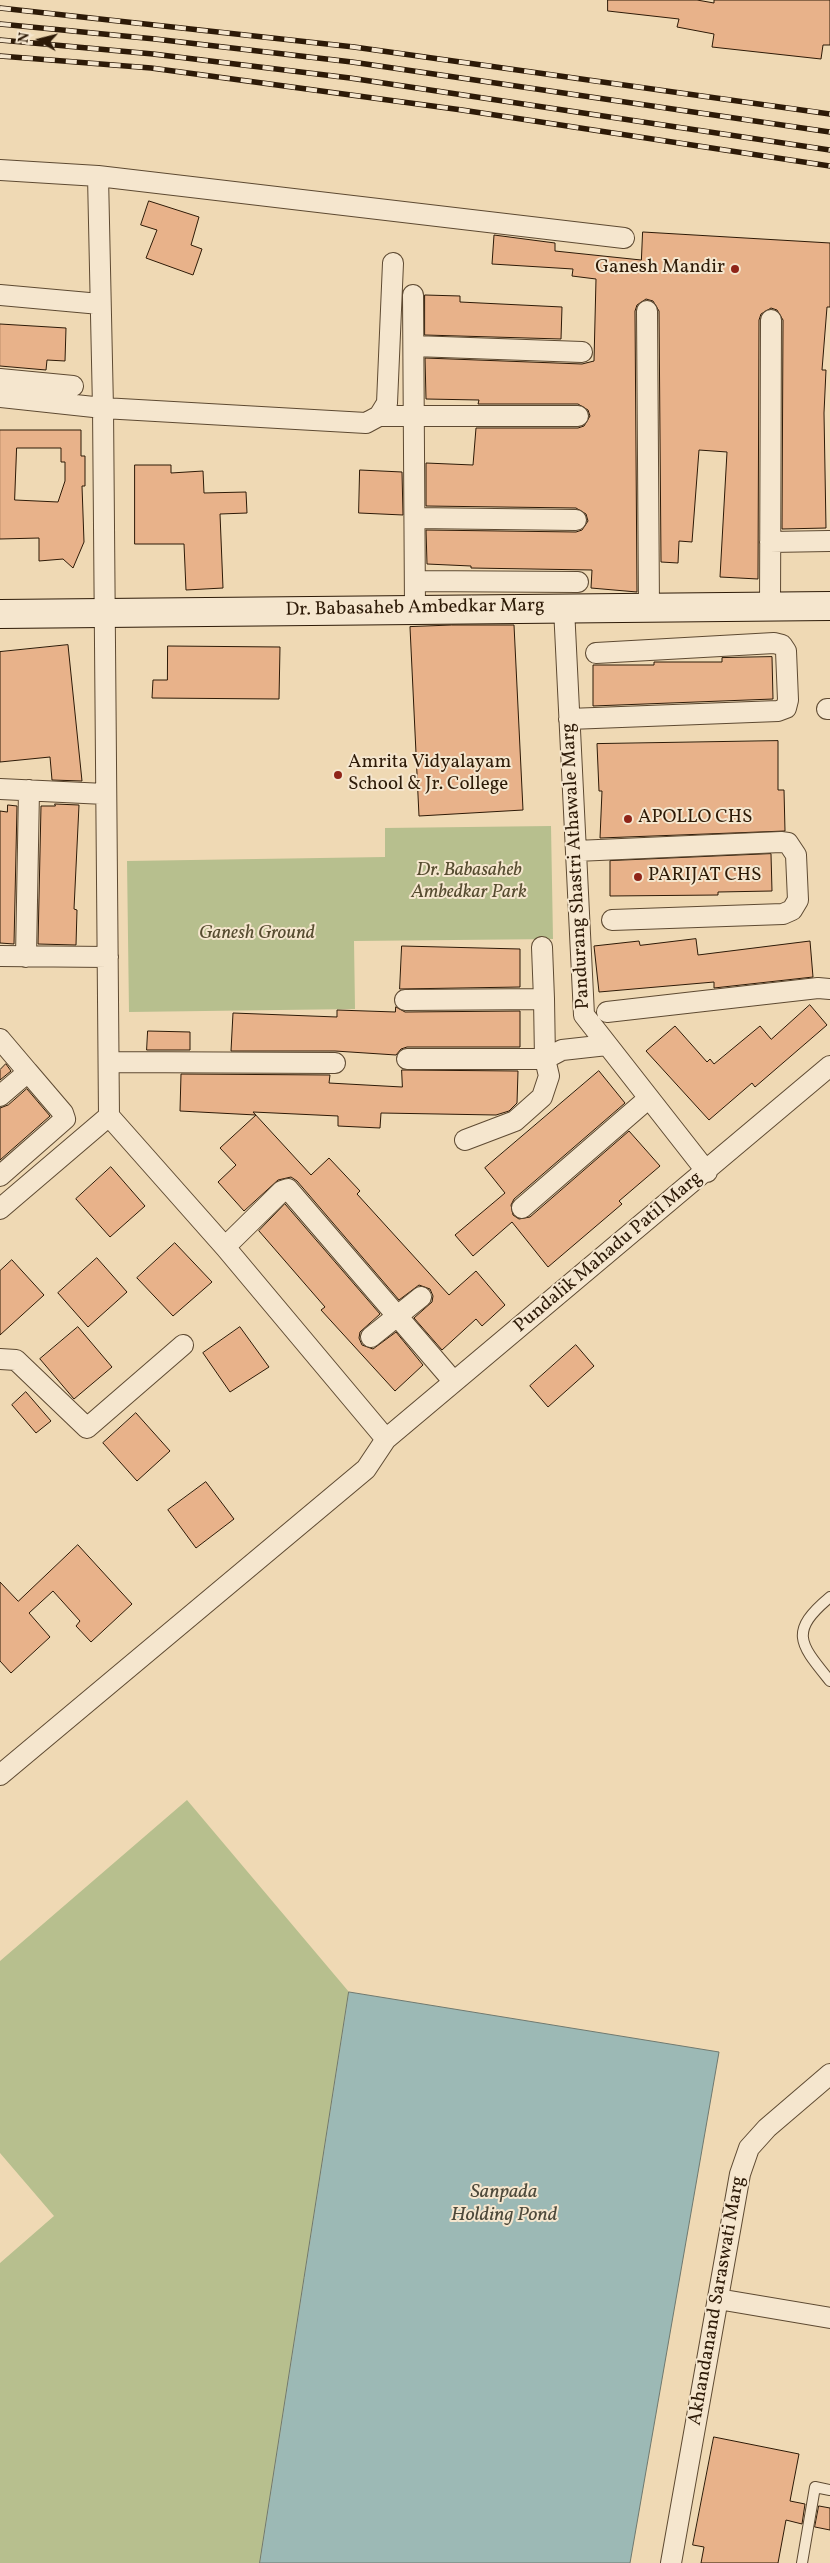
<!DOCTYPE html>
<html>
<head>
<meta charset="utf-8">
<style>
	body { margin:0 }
	#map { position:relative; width:830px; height:2563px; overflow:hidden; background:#efd9b4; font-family:Vollkorn,serif }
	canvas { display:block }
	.north { position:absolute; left:15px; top:15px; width:50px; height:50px; -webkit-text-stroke:4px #f5e6ce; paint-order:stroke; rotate:278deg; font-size:14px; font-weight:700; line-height:20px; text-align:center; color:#2d1a07 }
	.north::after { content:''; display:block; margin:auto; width:18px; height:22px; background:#2d1a07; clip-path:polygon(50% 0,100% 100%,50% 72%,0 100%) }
</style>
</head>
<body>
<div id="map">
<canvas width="830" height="2563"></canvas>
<div class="north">N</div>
</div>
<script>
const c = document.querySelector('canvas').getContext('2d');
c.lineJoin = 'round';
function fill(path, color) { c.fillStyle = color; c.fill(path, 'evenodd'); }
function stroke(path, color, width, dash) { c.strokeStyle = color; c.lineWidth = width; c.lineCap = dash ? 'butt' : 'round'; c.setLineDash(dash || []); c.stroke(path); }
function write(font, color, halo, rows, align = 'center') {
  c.font = font + ' Vollkorn,serif'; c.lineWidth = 4; c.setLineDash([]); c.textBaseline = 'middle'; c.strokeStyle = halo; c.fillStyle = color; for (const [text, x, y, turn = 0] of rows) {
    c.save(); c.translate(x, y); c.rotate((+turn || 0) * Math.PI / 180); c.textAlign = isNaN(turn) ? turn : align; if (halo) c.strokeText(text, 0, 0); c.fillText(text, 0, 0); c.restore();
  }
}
fill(new Path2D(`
	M 551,826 L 553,939 L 354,941 L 355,1009 L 129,1012 L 127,861 L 385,857 L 385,828 Z
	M 187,1800 L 349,1992 L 260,2563 L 0,2563 L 0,2263 L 54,2216 L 0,2153 L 0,1961 Z`), '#b7bf8e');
const water = new Path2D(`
	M 349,1992 L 719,2052 L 630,2563 L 260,2563 Z`);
fill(water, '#9cb9b5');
stroke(water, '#70796f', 1);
const building = new Path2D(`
	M 608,0 L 697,0 L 714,3 L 714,0 L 830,0 L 830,45 L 823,45 L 821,59 L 712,47 L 714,34 L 677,27 L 679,19 L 608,11 Z
	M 149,201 L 199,217 L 191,245 L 202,249 L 193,275 L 146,258 L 157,230 L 141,225 Z
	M 643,232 L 830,243 L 830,307 L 827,307 L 822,370 L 826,370 L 824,413 L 826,528 L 782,529 L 783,320 L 777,310 L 771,308 L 761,314 L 759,320 L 758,579 L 720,577 L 727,452 L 699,450 L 692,542 L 679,541 L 678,563 L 661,562 L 659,311 L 653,301 L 646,299 L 637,305 L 635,311 L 637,592 L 591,588 L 592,570 L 471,568 L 471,566 L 427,564 L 426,530 L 576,532 L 582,530 L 588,521 L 586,514 L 576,508 L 426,506 L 426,463 L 473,465 L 476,428 L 578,428 L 584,426 L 590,416 L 588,410 L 578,404 L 478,404 L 479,400 L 426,399 L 425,358 L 582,364 L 594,361 L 596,279 L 572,276 L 573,269 L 492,264 L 494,235 L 555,243 L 555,251 L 641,260 Z
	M 425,295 L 460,296 L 460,302 L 562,307 L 561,339 L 425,335 Z
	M 0,324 L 66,328 L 65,361 L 47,360 L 46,370 L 0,366 Z
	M 0,430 L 81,430 L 81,456 L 85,456 L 85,486 L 82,486 L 84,542 L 73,568 L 63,559 L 39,561 L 39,538 L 0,539 ZM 17,448 L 61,448 L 61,462 L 65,462 L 65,481 L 58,502 L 15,500 Z
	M 135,465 L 171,465 L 171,473 L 203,471 L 204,493 L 246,492 L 247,513 L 220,514 L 223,588 L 186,590 L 184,544 L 135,544 Z
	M 360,470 L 402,472 L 403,515 L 359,513 Z
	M 452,625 L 514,625 L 523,810 L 419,816 L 410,627 Z
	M 68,645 L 82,781 L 52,780 L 50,757 L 0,762 L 0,652 Z
	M 168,646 L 280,647 L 279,699 L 152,698 L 153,680 L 167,680 Z
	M 772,657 L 773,699 L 593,706 L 593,665 L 654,665 L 654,662 L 722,662 L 722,658 Z
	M 778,741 L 778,790 L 784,790 L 785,831 L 600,838 L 602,791 L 599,791 L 597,744 Z
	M 55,804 L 79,805 L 74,909 L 77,910 L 76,945 L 38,944 L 41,806 L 55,806 Z
	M 8,805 L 17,806 L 14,944 L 0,943 L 0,811 L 7,812 Z
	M 771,854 L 772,891 L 718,892 L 718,895 L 610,896 L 610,861 Z
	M 696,939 L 698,955 L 810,941 L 813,977 L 714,988 L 714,982 L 599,992 L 594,946 L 639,941 L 640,945 Z
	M 402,946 L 520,949 L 520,987 L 400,989 Z
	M 810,1005 L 827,1025 L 755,1087 L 752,1083 L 709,1120 L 646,1051 L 675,1026 L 707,1062 L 710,1059 L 714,1064 L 760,1026 L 771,1039 Z
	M 396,1007 L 405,1012 L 520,1011 L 520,1047 L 407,1047 L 401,1049 L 396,1055 L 335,1051 L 231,1051 L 233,1013 L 337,1017 L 337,1010 L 395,1012 Z
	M 148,1031 L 190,1032 L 190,1050 L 147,1050 Z
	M 6,1064 L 11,1071 L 0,1080 L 0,1070 Z
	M 402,1070 L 518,1071 L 517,1103 L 509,1111 L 496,1115 L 381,1113 L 380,1128 L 338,1126 L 338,1116 L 253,1112 L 311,1175 L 329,1158 L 360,1191 L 357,1194 L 449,1295 L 476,1271 L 505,1305 L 482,1326 L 476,1319 L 442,1350 L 414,1318 L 432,1302 L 433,1296 L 430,1289 L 419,1285 L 399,1300 L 297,1181 L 291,1177 L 278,1180 L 244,1211 L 218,1182 L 236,1165 L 220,1148 L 256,1115 L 180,1111 L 181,1074 L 330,1075 L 329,1083 L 402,1087 Z
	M 599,1071 L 625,1103 L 514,1199 L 511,1205 L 513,1215 L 519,1219 L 530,1217 L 629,1131 L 660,1166 L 619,1201 L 622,1204 L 548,1267 L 512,1222 L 473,1256 L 455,1235 L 505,1193 L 485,1168 Z
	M 27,1089 L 50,1116 L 0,1160 L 0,1108 L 8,1105 Z
	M 111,1167 L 145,1206 L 110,1237 L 76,1199 Z
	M 285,1204 L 380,1314 L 360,1332 L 359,1338 L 362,1345 L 373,1349 L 396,1332 L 423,1365 L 395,1391 L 321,1310 L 325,1307 L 259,1231 Z
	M 175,1243 L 212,1282 L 173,1316 L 137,1278 Z
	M 97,1258 L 127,1292 L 88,1327 L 58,1293 Z
	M 12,1260 L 44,1295 L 0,1335 L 0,1271 Z
	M 78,1327 L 112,1367 L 74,1399 L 40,1359 Z
	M 240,1327 L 269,1367 L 230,1392 L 203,1353 Z
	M 576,1345 L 594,1366 L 548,1407 L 530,1386 Z
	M 26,1392 L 51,1421 L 36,1433 L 12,1405 Z
	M 136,1413 L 170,1451 L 137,1481 L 103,1443 Z
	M 206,1482 L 234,1519 L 196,1548 L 168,1510 Z
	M 78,1545 L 132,1604 L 91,1642 L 76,1626 L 80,1621 L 53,1591 L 29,1613 L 50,1637 L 11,1673 L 0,1661 L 0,1582 L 18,1601 Z
	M 714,2437 L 799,2454 L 790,2501 L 805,2504 L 802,2524 L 786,2520 L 778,2563 L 701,2563 L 704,2547 L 693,2545 Z
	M 819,2506 L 830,2508 L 830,2530 L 815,2527 Z`);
fill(building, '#e8b28a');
stroke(building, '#2d1a07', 1);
const service = new Path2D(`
	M 830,1597 C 788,1632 800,1644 830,1681
	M 802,2563 L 815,2487 L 830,2490`);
const minor = new Path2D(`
	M 0,170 L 98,176 L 624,238
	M 0,295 L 100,304
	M 413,295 L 415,609
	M 647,311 L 649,607
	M 414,346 L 582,352
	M 0,379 L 73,386
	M 0,397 L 103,408 L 366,423 L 379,416 L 387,403 L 393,263
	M 379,416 L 578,416
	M 415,518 L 576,520
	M 770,542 L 829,541
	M 415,581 L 578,582
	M 770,606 L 771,320
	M 564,608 L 584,1015 L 707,1172
	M 827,709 L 830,709
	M 569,719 L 778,711 L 786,708 L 788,700 L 786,651 L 782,645 L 774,643 L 596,653
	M 0,789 L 105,794
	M 576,851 L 781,842 L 788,843 L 796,855 L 798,900 L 792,910 L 783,914 L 612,920
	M 542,947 L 544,999
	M 0,956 L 108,957
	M 26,957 L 29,790
	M 405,1000 L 544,999 L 545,1059 L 549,1076 L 542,1097 L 515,1121 L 465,1140
	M 607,1012 L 818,988 L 830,989
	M 0,1039 L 28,1072
	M 407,1059 L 545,1059 L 562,1050 L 607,1045
	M 109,1062 L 335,1063
	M 0,1096 L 28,1072 L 63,1113 L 65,1119 L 0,1176
	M 109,1116 L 225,1247 L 386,1439
	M 522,1208 L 649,1098
	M 0,1209 L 109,1116 L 103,408 L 98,176
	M 225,1247 L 282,1191 L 288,1189 L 454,1382
	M 371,1337 L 421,1297
	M 0,1359 L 16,1360 L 87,1428 L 183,1345
	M 0,1775 L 366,1469 L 386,1439 L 830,1066
	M 718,2299 L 830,2318
	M 671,2563 L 740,2174 L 749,2148 L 767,2128 L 830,2074`);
const secondary = new Path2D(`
	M 0,614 L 830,606`);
stroke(service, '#5e4a32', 12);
stroke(minor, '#5e4a32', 22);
stroke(secondary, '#2d1a07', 30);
stroke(service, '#f5e6ce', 10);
stroke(minor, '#f5e6ce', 20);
stroke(secondary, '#f5e6ce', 28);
const rail = new Path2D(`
	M 0,8 L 354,47 L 830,114
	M 0,24 L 155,39 L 352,62 L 830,132
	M 0,40 L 153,54 L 350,78 L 830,150
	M 0,56 L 151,68 L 462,110 L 830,166`);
stroke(rail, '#2d1a07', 5.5);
stroke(rail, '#f5e6ce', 4, [11]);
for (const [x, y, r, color] of [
	[735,269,5,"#8f2418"],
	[338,775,5,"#8f2418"],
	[628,819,5,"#8f2418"],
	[638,877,5,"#8f2418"]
]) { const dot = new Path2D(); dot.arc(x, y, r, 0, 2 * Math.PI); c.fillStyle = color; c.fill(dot); stroke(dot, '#f5e6ce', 2); }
write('19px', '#2d1a07', '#f5e6ce', [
	["Ganesh Mandir",725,269,"right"],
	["Amrita Vidyalayam",348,764],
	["School & Jr. College",348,786],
	["APOLLO CHS",638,819],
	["PARIJAT CHS",648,877]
], 'left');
write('19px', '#2d1a07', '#f5e6ce', [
	["Dr. Babasaheb Ambedkar Marg",415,609,-1],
	["Pandurang Shastri Athawale Marg",577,866,-93],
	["Pundalik Mahadu Patil Marg",609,1253,-40],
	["Akhandanand Saraswati Marg",718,2301,-80]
]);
write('italic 19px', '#564c30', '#f5e6ce', [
	["Dr. Babasaheb",469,872],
	["Ambedkar Park",469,894],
	["Ganesh Ground",257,935]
]);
write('italic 20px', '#4e4a3b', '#f5e6ce', [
	["Sanpada",504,2193],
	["Holding Pond",504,2216]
]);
</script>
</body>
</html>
